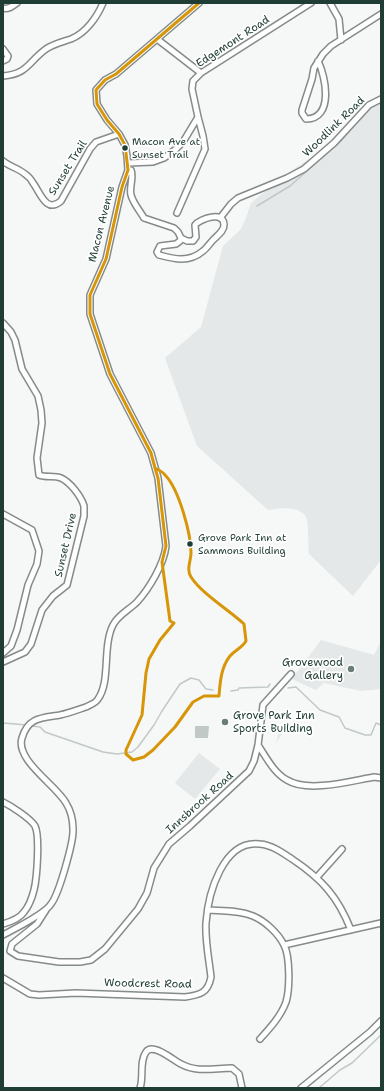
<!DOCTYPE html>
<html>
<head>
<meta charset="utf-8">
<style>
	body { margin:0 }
	#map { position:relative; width:384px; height:1091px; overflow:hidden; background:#f6f7f7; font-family:"Shantell Sans",sans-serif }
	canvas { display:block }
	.frame { position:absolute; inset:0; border:4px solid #1f3d34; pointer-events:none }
</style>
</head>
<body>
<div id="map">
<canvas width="384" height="1091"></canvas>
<div class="frame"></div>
</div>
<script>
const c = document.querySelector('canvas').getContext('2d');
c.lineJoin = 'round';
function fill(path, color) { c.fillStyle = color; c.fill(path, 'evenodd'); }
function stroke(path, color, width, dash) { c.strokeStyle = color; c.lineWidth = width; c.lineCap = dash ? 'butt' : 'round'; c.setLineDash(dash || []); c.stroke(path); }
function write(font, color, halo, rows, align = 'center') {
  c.font = font + ' "Shantell Sans",sans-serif'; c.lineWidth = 3.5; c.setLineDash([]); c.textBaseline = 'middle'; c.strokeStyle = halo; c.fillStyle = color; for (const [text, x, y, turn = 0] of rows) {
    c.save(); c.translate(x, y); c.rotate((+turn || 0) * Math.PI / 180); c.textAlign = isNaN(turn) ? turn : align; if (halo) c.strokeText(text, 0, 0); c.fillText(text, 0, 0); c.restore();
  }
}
fill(new Path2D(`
	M 321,640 L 374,655 L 381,641 L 381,689 L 361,691 L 324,683 L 316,690 L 292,679 Z`), '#e5e8e8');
fill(new Path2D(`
	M 381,94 L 381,560 L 353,596 L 309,554 C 308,546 309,522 306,517 C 299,505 279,508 268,510 L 197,446 L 165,358 L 201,327 L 223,246 L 241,229 L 246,218 L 251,203 L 284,176 L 344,135 Z
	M 278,725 L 288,731 L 286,733 L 284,731 L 276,743 L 280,728 L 278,727 Z
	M 199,753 L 220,769 L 195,799 L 175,783 Z`), '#e4e8e8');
fill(new Path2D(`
	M 195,726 L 209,726 L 208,738 L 195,738 Z`), '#c1c9c6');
stroke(new Path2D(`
	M 257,206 L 290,186 L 341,141 L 369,108 L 378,103
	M 288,688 L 296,687 L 320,710 L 339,717 L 345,728 L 365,735 L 371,735 L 376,723 L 381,725
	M 231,691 L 238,690 L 239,688 L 268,687 L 270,684
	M 3,723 L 27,725
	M 31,726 L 40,727 L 45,732 L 103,752 L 117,754 L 132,752 L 138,747 L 154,725 L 162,711 L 180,684 L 191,678 L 199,680 L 206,689 L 213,690
	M 319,1088 L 340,1070 L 352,1063 L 381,1035`), '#c1c9c6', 1.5);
const street = new Path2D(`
	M 330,3 L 339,19 L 341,40
	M 3,8 C 8,10 13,6 17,3
	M 157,39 L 201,73
	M 3,49 L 8,56 L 7,59 L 3,61
	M 318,61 C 326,77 334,119 306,119 L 302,113 L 302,110 L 312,79 L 314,68 L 323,54 L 331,46 L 381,14
	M 3,76 C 28,74 28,62 46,49 C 53,44 62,42 71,39 C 86,33 97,17 103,3
	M 3,161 C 10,167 18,168 25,174 C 28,176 31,179 33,183 C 40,192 46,214 61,201 L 90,149 L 96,142 L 119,134
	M 128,163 L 153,162 L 164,158 L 176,149 L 183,142 L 198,117 L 192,89 L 193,81 L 201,73 L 311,3
	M 128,170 L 131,170 C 134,178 129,187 131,195 C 133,203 140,211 144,218 L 174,228 L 178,232 L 181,238 L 187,241 L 193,241 L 196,237 L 195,225 C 200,219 224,210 224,225 C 224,231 218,235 213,240 C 210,243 207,248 203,251 C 189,263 174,259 159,255 L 157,252 L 160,246 L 176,244 L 180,241 L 181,238
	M 177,213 L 205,149 L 203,136 L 198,117
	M 220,218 L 231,204 L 238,198 L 287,178 L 304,169 L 334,143 L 369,105 L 381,99
	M 3,323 L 11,332 L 15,340 L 22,369 L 38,396 L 41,410 L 42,423 L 37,458 L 39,475 C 46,478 54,475 61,478 C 70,482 81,496 84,506 C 84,509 84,512 84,516 L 67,585 L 53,596 L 42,610 L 31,644 L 25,652 L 3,662
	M 3,514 L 32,530 L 39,551 L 37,564 L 28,585 L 17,630 L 11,646 L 3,653
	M 258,745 C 266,757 274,773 287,780 C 308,793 351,781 374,777 L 381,778
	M 3,802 C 11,806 30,818 35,826 C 40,836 37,878 34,890 C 32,898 29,906 24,912 C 20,918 10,922 3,924
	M 317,877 L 342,849
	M 46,910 L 37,924 L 12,944 L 10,951 L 18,956 L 59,962 L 80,962 L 91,960 L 105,949 L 138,909 L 147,893 L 154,868 L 169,844 L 190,826 L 249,771 L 254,761 L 258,745 L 263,705 L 291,674
	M 208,910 C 223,911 239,910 253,916 C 265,921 278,933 284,945 C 290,956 290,989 286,1002 C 281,1016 270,1028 260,1039
	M 3,935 C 14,929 45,914 51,904 C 59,894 74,841 73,829 C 73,820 71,811 66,803 C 56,785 15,760 22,738 C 28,717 42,718 60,715 C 69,713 77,710 86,707 C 90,705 96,703 98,699 C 111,681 102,647 113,625 C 118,615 129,610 137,602 C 149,589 164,564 166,546 L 158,478 L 151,453 L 110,374 L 90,314 L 90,295 L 106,259 L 122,187 L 128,170 L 127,156 L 125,145 L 119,134 L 107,120 L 97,104 L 96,90 L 105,80 L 116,74 L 199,3
	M 284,945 L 381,923
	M 3,978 L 30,994 L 39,995 L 76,993 L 185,997 C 200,995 208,993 211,977 C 209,959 205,941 206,923 C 208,894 223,839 260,844 C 272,845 283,853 292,859 C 322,879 338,897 351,930
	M 140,1088 C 144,1077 139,1062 146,1052 C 153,1042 174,1061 181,1064 C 197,1073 215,1068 232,1068 L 239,1074 L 242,1088
	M 301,1088 L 370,1032 L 381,1021`);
stroke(street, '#858b8a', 8);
stroke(street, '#fefefe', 5);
stroke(new Path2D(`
	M 155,468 C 159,470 163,472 165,475 C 179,489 191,534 191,553 C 191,561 186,569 191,577 C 202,594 229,610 244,624 L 246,641 C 242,648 235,650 230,656 C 221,667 220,683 219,696 L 204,696 L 193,702 L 175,727 L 153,750 L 144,757 L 133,760 L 126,754 L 126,750 L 142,715 L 146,673 L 149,659 L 160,640 L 174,623 L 170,621 L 162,562 L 166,546 L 158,478 Z
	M 155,468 L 151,453 L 110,374 L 90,314 L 90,295 L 106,259 L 122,187 L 128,170 L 125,145 L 119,134 L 107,120 L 97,104 L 96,90 L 105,80 L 116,74 L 199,3`), '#d79608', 3);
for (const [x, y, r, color] of [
	[125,148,3.5,"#1f3d34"],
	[190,544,3.5,"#1f3d34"],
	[351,669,4,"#6a7e78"],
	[225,722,4,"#6a7e78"]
]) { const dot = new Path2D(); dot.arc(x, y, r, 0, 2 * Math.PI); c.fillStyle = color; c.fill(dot); stroke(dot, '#fff', 1.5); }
write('10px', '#1f3d34', '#fff', [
	["Macon Ave at",132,142],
	["Sunset Trail",132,155],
	["Grove Park Inn at",198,538],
	["Sammons Building",198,551]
], 'left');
write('11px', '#1f3d34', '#fff', [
	["Edgemont Road",233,42,-33],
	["Woodlink Road",334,127,-44],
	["Sunset Trail",68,168,-58],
	["Macon Avenue",102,224,-76],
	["Sunset Drive",66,545,-77],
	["Innsbrook Road",200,803,-42],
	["Woodcrest Road",148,984,1]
]);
write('11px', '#1f3d34', '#fff', [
	["Grovewood",343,663],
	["Gallery",343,676],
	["Grove Park Inn",233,716,"left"],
	["Sports Building",233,729,"left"]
], 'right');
</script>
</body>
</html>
